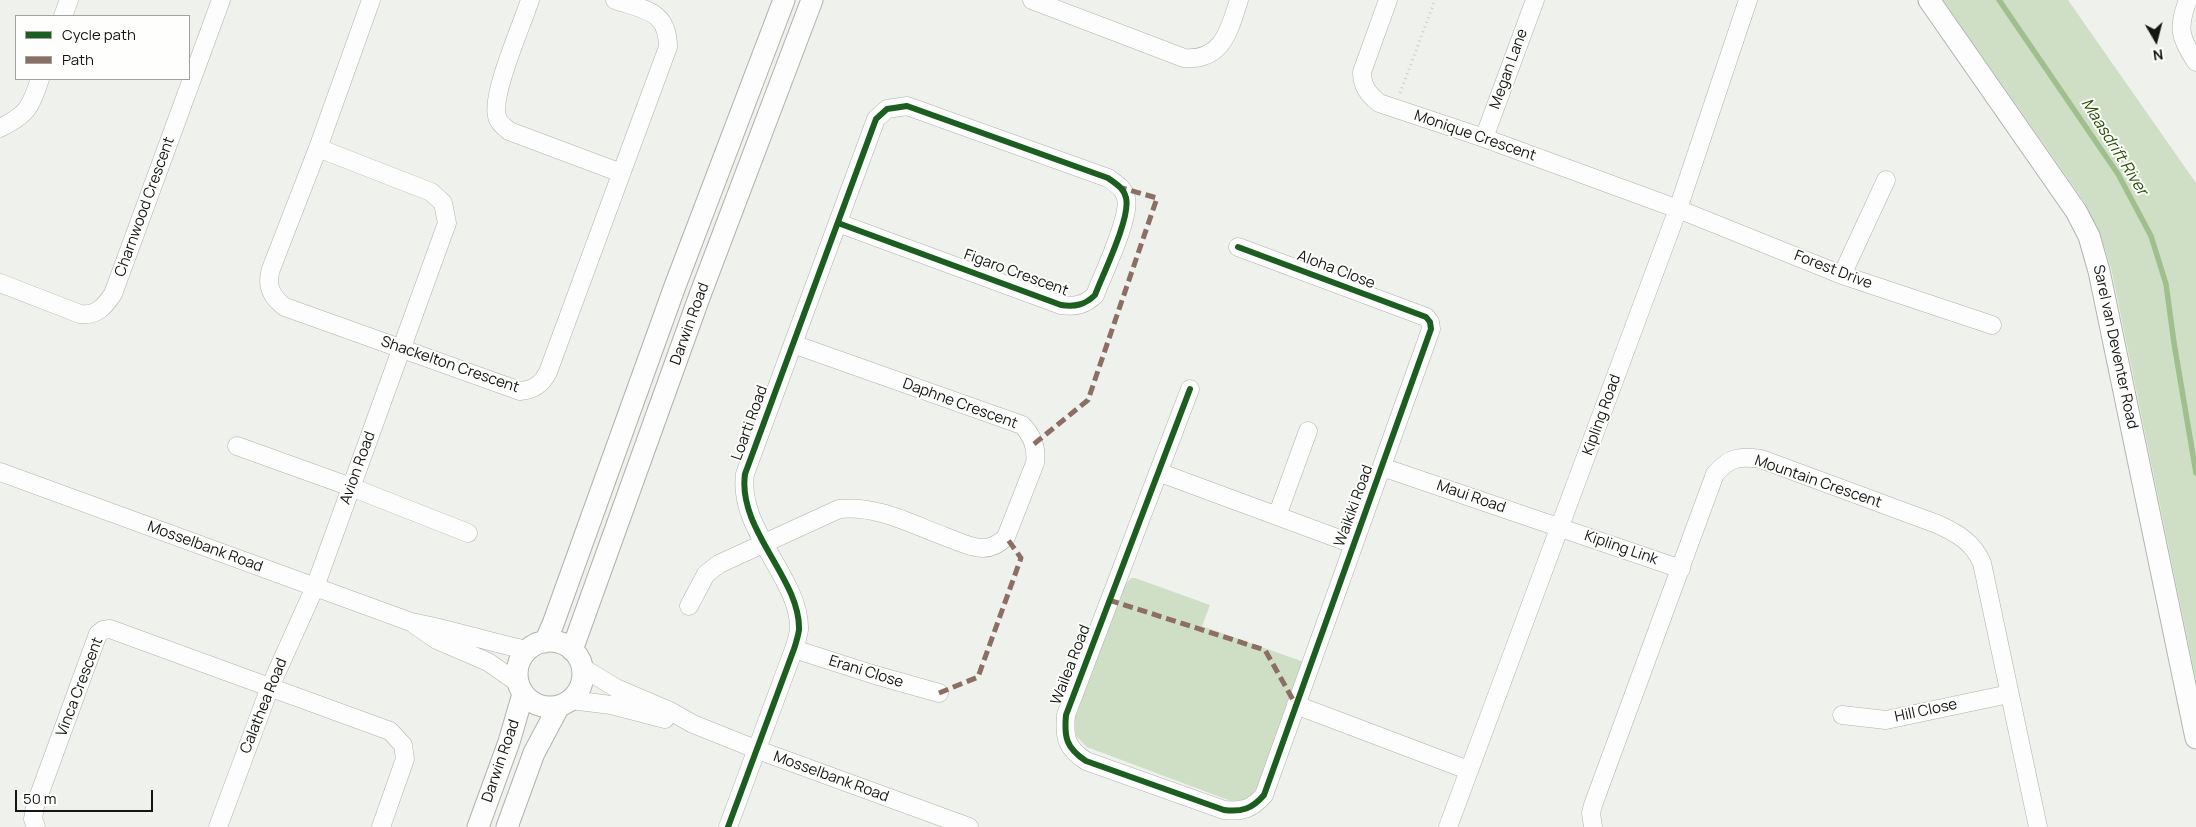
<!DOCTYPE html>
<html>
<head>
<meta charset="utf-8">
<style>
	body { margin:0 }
	#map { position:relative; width:2196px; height:827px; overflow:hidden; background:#eef1ec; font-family:Manrope,sans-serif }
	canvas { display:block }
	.legend { position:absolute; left:15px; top:15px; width:175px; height:65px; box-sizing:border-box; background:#fefffd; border:1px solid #a0a29f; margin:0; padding:6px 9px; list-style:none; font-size:15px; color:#141613 }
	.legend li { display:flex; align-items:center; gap:10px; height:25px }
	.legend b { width:25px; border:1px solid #a0a29f }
	.north { position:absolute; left:2131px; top:15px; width:50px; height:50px; -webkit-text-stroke:4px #fefffd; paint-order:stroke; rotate:172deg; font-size:14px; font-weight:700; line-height:20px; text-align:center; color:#141613 }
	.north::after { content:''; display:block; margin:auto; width:18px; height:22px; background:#141613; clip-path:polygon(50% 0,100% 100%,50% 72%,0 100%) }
	.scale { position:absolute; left:15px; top:790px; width:138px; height:22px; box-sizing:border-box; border:2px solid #141613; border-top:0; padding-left:6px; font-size:15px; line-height:18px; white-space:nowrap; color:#141613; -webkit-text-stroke:4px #fefffd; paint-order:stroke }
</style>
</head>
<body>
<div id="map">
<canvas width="2196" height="827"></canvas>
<ul class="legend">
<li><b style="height:6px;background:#1b5e20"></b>Cycle path</li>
<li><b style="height:6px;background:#8d6e63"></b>Path</li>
</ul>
<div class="north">N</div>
<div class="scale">50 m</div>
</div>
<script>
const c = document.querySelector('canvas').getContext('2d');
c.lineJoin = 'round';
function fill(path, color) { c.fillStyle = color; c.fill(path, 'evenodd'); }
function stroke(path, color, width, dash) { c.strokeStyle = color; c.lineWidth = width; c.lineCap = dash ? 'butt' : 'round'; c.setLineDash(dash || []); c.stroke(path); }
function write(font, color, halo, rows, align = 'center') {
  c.font = font + ' Manrope,sans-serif'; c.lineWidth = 4; c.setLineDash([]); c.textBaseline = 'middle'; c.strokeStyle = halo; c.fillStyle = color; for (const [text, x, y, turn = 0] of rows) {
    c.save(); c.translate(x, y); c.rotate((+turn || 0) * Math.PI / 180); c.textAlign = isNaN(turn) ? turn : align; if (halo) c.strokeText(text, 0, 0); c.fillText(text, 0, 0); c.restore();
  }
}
fill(new Path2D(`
	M 1943,0 L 2068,0 L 2196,183 L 2196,680 L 2111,268 L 2100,234 L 2085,203 Z
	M 1131,578 L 1135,578 L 1210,605 L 1202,626 L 1304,662 L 1258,786 C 1251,798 1241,803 1228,800 L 1087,747 L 1076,736 L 1074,720 L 1123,587 Z`), '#cfdfc5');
stroke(new Path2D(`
	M 1999,0 L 2118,174 L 2151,236 L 2166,284 L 2174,343 L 2196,473`), '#a1bf8e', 5.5);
const minor = new Path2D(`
	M 371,0 L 318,148 L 271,269 C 266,285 271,297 285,307 L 520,391 C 534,390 542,384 548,372 L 668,47 C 668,10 644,10 615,0
	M 530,0 C 522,25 491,94 497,116 C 498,123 505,127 509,131 L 621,173
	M 1032,0 L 1184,58 C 1223,61 1229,30 1239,0
	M 1388,0 L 1362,72 C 1362,86 1368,94 1379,103 L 1484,138 L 1678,209 L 1842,275 L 1992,325
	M 2188,0 C 2177,28 2180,38 2196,62
	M 63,16 L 69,0
	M 0,128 C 28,114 30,108 40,79
	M 1484,138 L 1535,0
	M 1842,275 L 1886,180
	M 0,283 L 80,314 C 97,316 104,307 113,294 L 221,0
	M 1190,389 L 1066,715 C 1064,737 1066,748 1086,761 L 1224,810 C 1242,812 1252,809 1264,795 L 1431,329 L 1430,322 L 1426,317 L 1238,247
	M 237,446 L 351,487 L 468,533
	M 1382,467 L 1681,569
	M 0,472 L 411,622 C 451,629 488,642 527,650
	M 1158,472 L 1353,544
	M 1277,516 L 1308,431
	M 689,606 L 706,574 L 719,564 L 839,509 C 877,505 911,524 946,537 C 958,541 970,548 983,548 C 992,548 1000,543 1006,537 L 1035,463 C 1037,448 1033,436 1022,425 L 793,344
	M 415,625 L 437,640 L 488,662 L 518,683
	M 794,649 L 875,675 L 939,693
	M 583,668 L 616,688 L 670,711 L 693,724 L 758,750 L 969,827
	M 571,700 L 611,705 L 665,719
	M 1296,705 L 1468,770
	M 1842,715 L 1886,720 L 2009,694
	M 36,827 L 33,819 L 35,806 L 98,634 L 103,630 L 110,629 L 390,731 L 403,745 L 405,759 L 381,827
	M 218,827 L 270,687 L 315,587 L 447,223 L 443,203 L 431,192 L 318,148
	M 728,827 L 794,649 C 796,643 798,636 799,630 C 801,579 737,530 745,474 L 876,119 L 887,109 L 907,106 L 1108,178 C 1116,184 1124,188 1126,198 C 1131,217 1103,274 1095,295 C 1085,305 1075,307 1061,305 L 838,223
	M 1448,827 L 1678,209 L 1748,0
	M 1593,827 L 1591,813 L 1593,805 L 1715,474 C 1730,457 1739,456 1761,459 L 1937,524 C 1957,533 1973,542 1982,563 L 2038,827`);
const tertiary = new Path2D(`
	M 1929,0 L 2076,211 L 2089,236 L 2099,271 L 2196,738
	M517 674a33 33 0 1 1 66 0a33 33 0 1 1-66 0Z
	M 545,642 L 553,624 L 675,286 L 784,0
	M 572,650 L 700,295 L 812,0
	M 478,827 L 509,742 L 523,694
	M 507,827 L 534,753 L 559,706`);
stroke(minor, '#b0b2ae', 19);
stroke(tertiary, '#b0b2ae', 23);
stroke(new Path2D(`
	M 1400,93 L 1435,0`), '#cdcecd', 3, [1, 4]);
stroke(minor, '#fcfdfc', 18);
stroke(tertiary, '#fcfdfc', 21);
stroke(new Path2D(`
	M 1034,444 L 1088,400 L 1157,198 L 1122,188
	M 1109,600 L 1265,650 L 1296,705
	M 939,693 L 978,677 L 1021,558 L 1006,537`), '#8d6e63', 5, [10, 5]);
stroke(new Path2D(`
	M 1190,389 L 1066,715 C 1064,737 1066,748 1086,761 L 1224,810 C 1242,812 1252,809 1264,795 L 1431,329 L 1430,322 L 1426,317 L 1238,247
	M 728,827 L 794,649 C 796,643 798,636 799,630 C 801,579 737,530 745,474 L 876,119 L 887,109 L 907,106 L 1108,178 C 1116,184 1124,188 1126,198 C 1131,217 1103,274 1095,295 C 1085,305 1075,307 1061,305 L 838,223`), '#1b5e20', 6);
write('15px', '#141613', '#fefffd', [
	["Megan Lane",1509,69,-70],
	["Monique Crescent",1475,136,19],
	["Charnwood Crescent",145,207,-70],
	["Aloha Close",1336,270,21],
	["Forest Drive",1833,270,21],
	["Figaro Crescent",1016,273,20],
	["Darwin Road",690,324,-70],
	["Sarel van Deventer Road",2115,347,78],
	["Shackelton Crescent",450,365,19],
	["Daphne Crescent",960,404,20],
	["Kipling Road",1602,415,-70],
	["Loarti Road",750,423,-70],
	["Avion Road",358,468,-70],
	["Mountain Crescent",1818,482,19],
	["Maui Road",1471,497,19],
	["Waikiki Road",1354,506,-70],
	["Mosselbank Road",205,547,20],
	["Kipling Link",1621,548,19],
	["Wailea Road",1071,665,-69],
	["Erani Close",866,672,17],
	["Vinca Crescent",80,687,-69],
	["Calathea Road",264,706,-68],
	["Hill Close",1926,711,-12],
	["Darwin Road",501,761,-71],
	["Mosselbank Road",831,777,20]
]);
write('italic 16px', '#274d02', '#fefffd', [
	["Maasdrift River",2114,147,58]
]);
</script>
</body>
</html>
